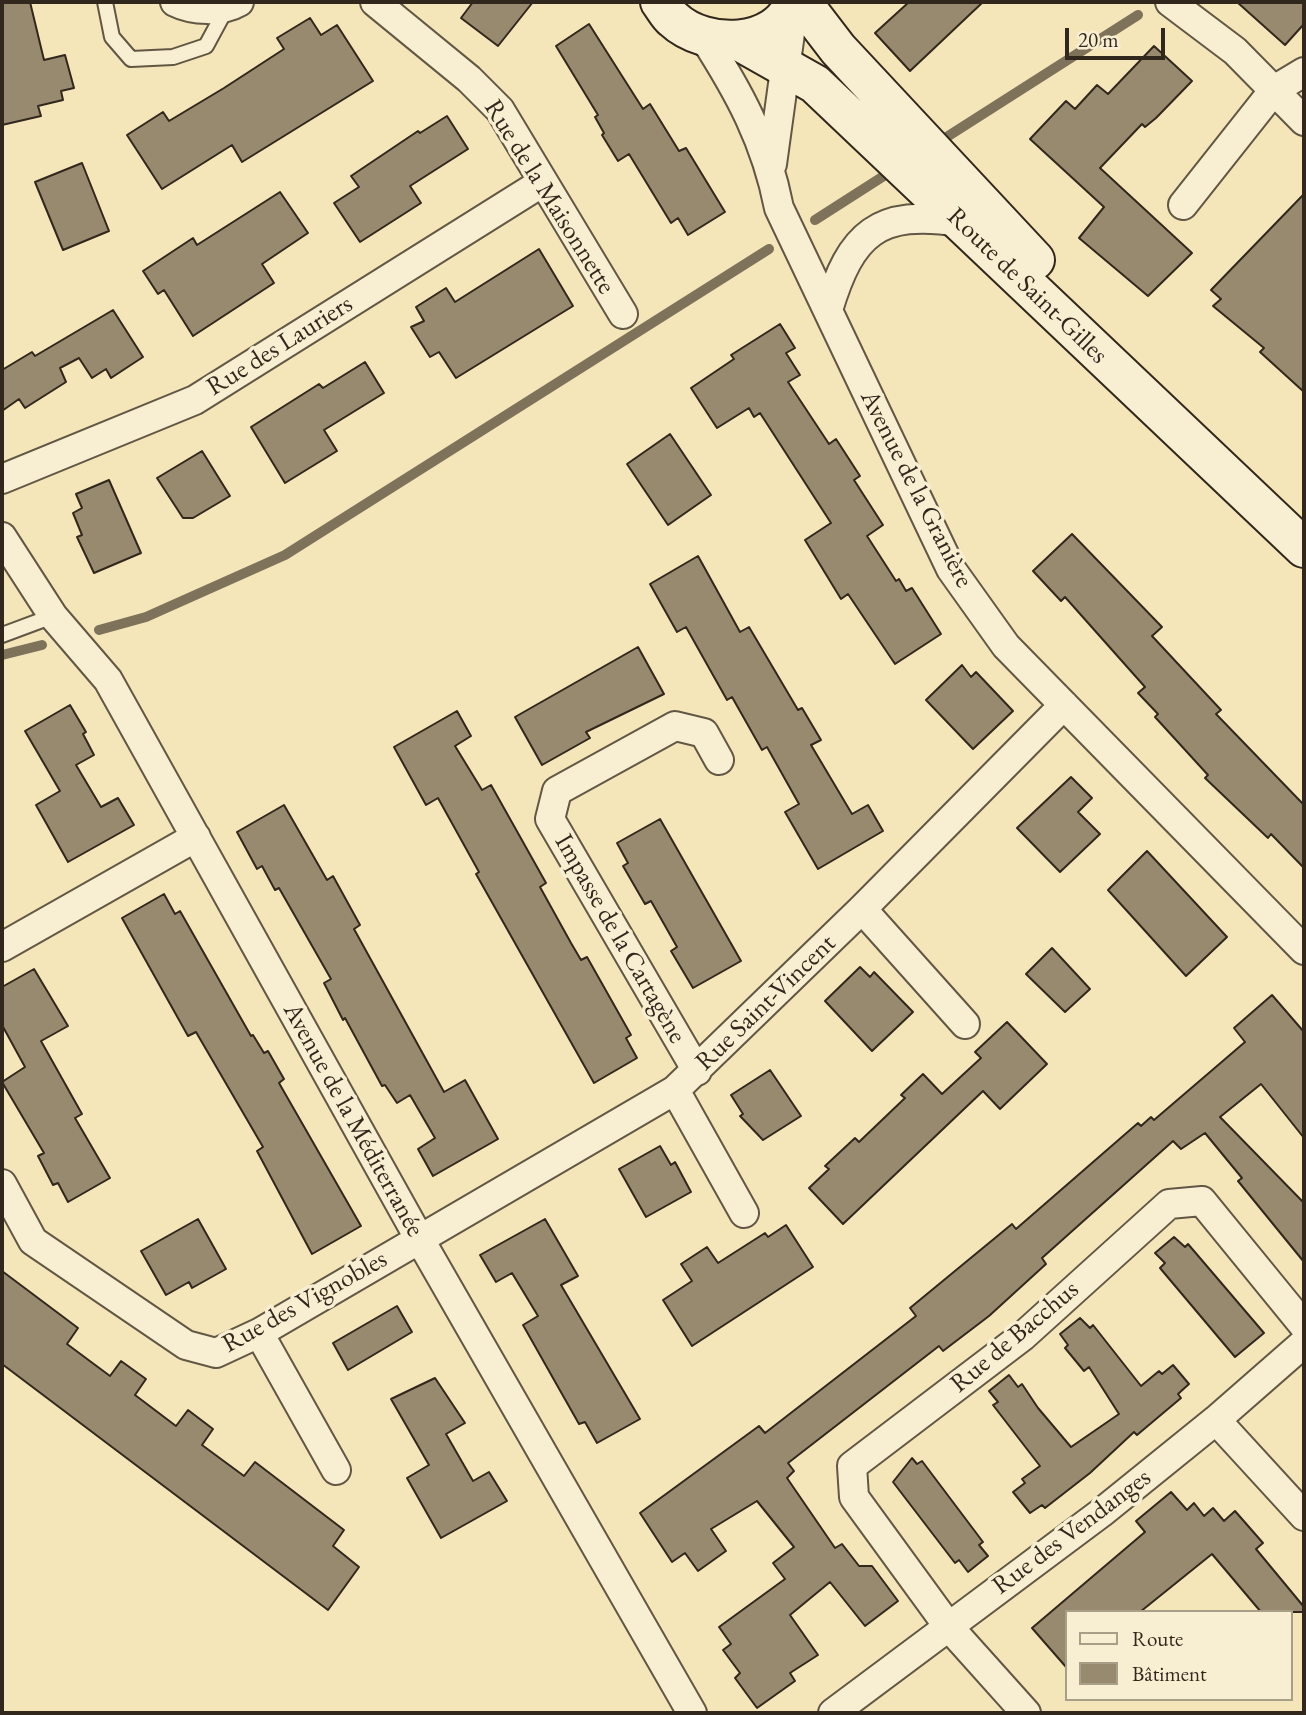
<!DOCTYPE html>
<html>
<head>
<meta charset="utf-8">
<style>
	body { margin:0 }
	#map { position:relative; width:1306px; height:1715px; overflow:hidden; background:#f5e6ba; font-family:"EB Garamond",serif }
	canvas { display:block }
	.frame { position:absolute; inset:0; border:4px solid #31271c; pointer-events:none }
	.legend { position:absolute; left:1065px; top:1610px; width:228px; height:91px; box-sizing:border-box; background:#f8efd2; border:2px solid #a89f89; margin:0; padding:9px 12px; list-style:none; font-size:21px; color:#31271c }
	.legend li { display:flex; align-items:center; gap:14px; height:35px }
	.legend b { width:35px; border:2px solid #a89f89 }
	.scale { position:absolute; left:1065px; top:28px; width:100px; height:32px; box-sizing:border-box; border:4px solid #31271c; border-top:0; padding-left:9px; font-size:21px; line-height:24px; white-space:nowrap; color:#31271c; -webkit-text-stroke:5px #f8efd2; paint-order:stroke }
</style>
</head>
<body>
<div id="map">
<canvas width="1306" height="1715"></canvas>
<div class="frame"></div>
<ul class="legend">
<li><b style="height:9px;background:#f8efd2"></b>Route</li>
<li><b style="height:19px;background:#978a6e"></b>Bâtiment</li>
</ul>
<div class="scale">20 m</div>
</div>
<script>
const c = document.querySelector('canvas').getContext('2d');
c.lineJoin = 'round';
function stroke(path, color, width, dash) { c.strokeStyle = color; c.lineWidth = width; c.lineCap = dash ? 'butt' : 'round'; c.setLineDash(dash || []); c.stroke(path); }
function fill(path, color) { c.fillStyle = color; c.fill(path, 'evenodd'); }
function write(font, color, halo, rows, align = 'center') {
  c.font = font + ' "EB Garamond",serif'; c.lineWidth = 7; c.setLineDash([]); c.textBaseline = 'middle'; c.strokeStyle = halo; c.fillStyle = color; for (const [text, x, y, turn = 0] of rows) {
    c.save(); c.translate(x, y); c.rotate((+turn || 0) * Math.PI / 180); c.textAlign = isNaN(turn) ? turn : align; if (halo) c.strokeText(text, 0, 0); c.fillText(text, 0, 0); c.restore();
  }
}
stroke(new Path2D(`
	M 942,140 L 1138,15
	M 815,220 L 890,172
	M 99,630 L 146,617 L 285,555 L 769,249
	M 2,655 L 42,645`), '#7e735a', 10);
const building = new Path2D(`
	M 2,2 L 30,2 L 44,60 L 65,55 L 74,88 L 61,91 L 63,100 L 38,106 L 41,116 L 2,125 Z
	M 473,2 L 533,2 L 498,46 L 461,18 Z
	M 909,2 L 983,2 L 910,71 L 875,33 Z
	M 1237,2 L 1304,2 L 1304,24 L 1285,45 Z
	M 310,18 L 321,35 L 337,25 L 373,81 L 242,162 L 232,145 L 162,189 L 127,135 L 163,112 L 169,121 L 224,88 L 284,49 L 277,38 Z
	M 589,24 L 643,109 L 650,104 L 679,151 L 686,148 L 725,212 L 688,235 L 678,218 L 671,223 L 629,154 L 618,161 L 602,135 L 604,133 L 595,117 L 598,115 L 556,46 Z
	M 1154,46 L 1192,81 L 1156,118 L 1145,127 L 1142,124 L 1100,168 L 1192,253 L 1148,296 L 1079,238 L 1104,207 L 1030,139 L 1066,101 L 1075,109 L 1097,85 L 1108,94 Z
	M 447,116 L 468,149 L 410,186 L 421,203 L 360,242 L 334,203 L 359,187 L 351,176 L 418,131 L 420,133 Z
	M 82,163 L 109,231 L 63,250 L 35,182 Z
	M 280,192 L 308,233 L 262,264 L 274,283 L 193,336 L 164,290 L 158,294 L 143,271 L 193,238 L 197,245 Z
	M 1304,194 L 1304,392 L 1260,352 L 1264,348 L 1213,306 L 1221,299 L 1211,290 Z
	M 539,249 L 573,306 L 456,378 L 439,352 L 430,357 L 411,327 L 424,321 L 416,307 L 446,288 L 455,302 Z
	M 113,310 L 143,357 L 111,378 L 106,369 L 92,378 L 79,358 L 60,368 L 66,382 L 25,408 L 19,399 L 2,411 L 2,370 L 32,352 L 35,356 Z
	M 780,324 L 795,348 L 786,353 L 800,375 L 788,382 L 829,444 L 836,439 L 860,476 L 854,480 L 883,525 L 867,536 L 896,581 L 899,579 L 906,591 L 912,588 L 941,634 L 895,664 L 848,594 L 841,599 L 805,540 L 831,523 L 760,413 L 754,417 L 749,408 L 717,428 L 691,388 L 734,359 L 731,355 Z
	M 365,362 L 384,393 L 324,430 L 337,451 L 285,483 L 251,427 L 319,384 L 323,388 Z
	M 670,434 L 711,495 L 668,525 L 627,464 Z
	M 202,451 L 230,496 L 193,518 L 183,518 L 157,478 Z
	M 109,480 L 141,553 L 94,573 L 77,537 L 82,535 L 73,513 L 82,508 L 76,494 Z
	M 1072,534 L 1162,627 L 1152,636 L 1221,710 L 1216,714 L 1304,805 L 1304,868 L 1271,834 L 1268,838 L 1205,778 L 1208,775 L 1155,717 L 1158,714 L 1138,693 L 1145,687 L 1065,597 L 1061,601 L 1033,571 Z
	M 698,556 L 740,632 L 749,627 L 798,710 L 802,708 L 821,740 L 811,745 L 852,814 L 868,805 L 883,831 L 818,869 L 785,812 L 799,804 L 767,747 L 762,750 L 732,697 L 727,700 L 686,627 L 677,632 L 650,584 Z
	M 638,647 L 664,694 L 586,732 L 590,738 L 542,765 L 515,717 Z
	M 962,665 L 971,677 L 976,672 L 1013,711 L 973,749 L 926,700 Z
	M 70,705 L 86,732 L 83,734 L 94,755 L 76,765 L 101,807 L 118,798 L 134,825 L 68,862 L 36,805 L 60,791 L 25,731 Z
	M 457,711 L 471,736 L 455,746 L 482,790 L 491,785 L 546,883 L 540,887 L 571,943 L 581,960 L 587,957 L 631,1035 L 626,1038 L 637,1058 L 594,1083 L 476,874 L 479,872 L 438,798 L 426,805 L 394,747 Z
	M 1071,777 L 1092,798 L 1078,812 L 1100,834 L 1060,872 L 1017,828 Z
	M 284,805 L 327,880 L 333,876 L 360,925 L 354,929 L 444,1092 L 465,1080 L 498,1139 L 433,1176 L 418,1149 L 435,1138 L 410,1095 L 397,1103 L 385,1085 L 382,1086 L 345,1018 L 343,1020 L 324,983 L 331,979 L 279,888 L 275,890 L 262,866 L 257,869 L 237,832 Z
	M 660,819 L 741,961 L 693,988 L 671,951 L 677,947 L 651,901 L 645,904 L 623,866 L 628,863 L 617,843 Z
	M 1147,851 L 1227,937 L 1186,976 L 1108,890 Z
	M 164,894 L 175,914 L 180,911 L 251,1036 L 253,1035 L 264,1053 L 268,1051 L 284,1079 L 279,1083 L 361,1226 L 312,1254 L 257,1151 L 263,1147 L 196,1032 L 188,1036 L 122,918 Z
	M 1052,948 L 1090,989 L 1065,1012 L 1026,974 Z
	M 860,967 L 870,977 L 874,972 L 913,1012 L 872,1051 L 825,1001 Z
	M 34,969 L 68,1026 L 41,1041 L 82,1114 L 75,1118 L 110,1178 L 68,1202 L 58,1183 L 53,1185 L 38,1156 L 44,1153 L 2,1082 L 25,1067 L 2,1025 L 2,987 Z
	M 1272,995 L 1304,1032 L 1304,1138 L 1261,1084 L 1220,1117 L 1304,1203 L 1304,1262 L 1238,1181 L 1242,1178 L 1205,1133 L 1181,1149 L 1173,1141 L 1042,1258 L 1046,1264 L 989,1316 L 943,1351 L 939,1346 L 788,1463 L 794,1471 L 787,1478 L 835,1548 L 842,1544 L 859,1566 L 872,1566 L 898,1601 L 865,1626 L 830,1582 L 790,1615 L 818,1655 L 790,1673 L 795,1681 L 757,1708 L 735,1678 L 740,1673 L 723,1650 L 731,1644 L 719,1627 L 785,1579 L 773,1563 L 794,1547 L 757,1501 L 711,1529 L 726,1551 L 698,1571 L 685,1553 L 672,1562 L 640,1513 L 759,1426 L 765,1433 L 916,1316 L 910,1308 L 1012,1224 L 1016,1229 L 1138,1123 L 1141,1126 L 1151,1117 L 1154,1120 L 1245,1042 L 1234,1028 Z
	M 1007,1022 L 1047,1064 L 1000,1109 L 983,1091 L 843,1224 L 809,1188 L 829,1169 L 825,1166 L 855,1138 L 859,1142 L 905,1098 L 901,1095 L 923,1074 L 942,1094 L 981,1058 L 975,1052 Z
	M 770,1070 L 801,1116 L 763,1140 L 740,1116 L 743,1114 L 731,1095 Z
	M 660,1146 L 671,1165 L 675,1162 L 691,1192 L 646,1217 L 619,1169 Z
	M 198,1219 L 226,1269 L 192,1288 L 189,1282 L 166,1295 L 141,1251 Z
	M 545,1219 L 578,1276 L 561,1285 L 640,1419 L 597,1443 L 585,1422 L 579,1424 L 523,1325 L 538,1316 L 512,1273 L 496,1282 L 480,1255 Z
	M 786,1225 L 813,1267 L 692,1346 L 663,1300 L 692,1281 L 681,1264 L 707,1247 L 718,1263 L 765,1233 L 768,1237 Z
	M 1174,1237 L 1185,1247 L 1188,1244 L 1264,1333 L 1235,1357 L 1160,1268 L 1165,1263 L 1155,1253 Z
	M 2,1271 L 78,1328 L 67,1344 L 110,1376 L 121,1361 L 146,1379 L 135,1395 L 176,1426 L 188,1410 L 213,1429 L 202,1445 L 244,1476 L 255,1462 L 344,1530 L 333,1546 L 359,1567 L 328,1610 L 2,1364 Z
	M 397,1306 L 412,1332 L 348,1370 L 333,1343 Z
	M 1080,1318 L 1090,1328 L 1093,1325 L 1141,1386 L 1159,1371 L 1162,1374 L 1173,1365 L 1189,1384 L 1178,1394 L 1181,1398 L 1137,1435 L 1134,1432 L 1090,1473 L 1045,1508 L 1042,1505 L 1030,1513 L 1013,1492 L 1025,1483 L 1022,1479 L 1040,1466 L 993,1405 L 998,1402 L 989,1391 L 1009,1375 L 1018,1387 L 1022,1384 L 1038,1408 L 1071,1447 L 1119,1414 L 1089,1367 L 1084,1371 L 1065,1348 L 1068,1345 L 1060,1334 Z
	M 435,1378 L 465,1423 L 446,1434 L 473,1481 L 489,1472 L 507,1501 L 441,1538 L 407,1478 L 429,1465 L 391,1399 Z
	M 912,1458 L 917,1464 L 922,1461 L 983,1542 L 979,1545 L 988,1556 L 968,1572 L 959,1560 L 955,1563 L 893,1482 Z
	M 1171,1492 L 1187,1510 L 1194,1503 L 1204,1516 L 1213,1508 L 1224,1521 L 1235,1511 L 1263,1543 L 1256,1549 L 1304,1607 L 1304,1612 L 1261,1612 L 1212,1554 L 1140,1612 L 1066,1612 L 1066,1667 L 1032,1628 L 1145,1532 L 1136,1521 Z`);
fill(building, '#978a6e');
stroke(building, '#31271c', 2);
const lane = new Path2D(`
	M 105,2 L 112,37 L 131,59 L 173,57 L 206,46 L 226,9
	M 2,635 L 53,616`);
const street = new Path2D(`
	M 175,2 C 193,11 222,12 239,2
	M 375,2 L 469,79 L 500,110 L 623,314
	M 1170,2 L 1235,51 L 1304,121
	M 703,36 C 739,92 766,141 779,208 L 951,569 L 1006,646 L 1304,950
	M 772,164 L 794,4
	M 1183,205 L 1274,90 L 1304,72
	M 828,310 C 851,233 878,209 960,222
	M 2,479 L 195,400 L 543,182
	M 2,537 L 53,616 L 108,680 L 419,1238 L 692,1713
	M 862,909 L 965,1024
	M 2,947 L 196,837
	M 697,1071 L 550,819 L 557,791 L 675,726 L 704,733 L 719,760
	M 675,1090 L 744,1213
	M 2,1184 L 33,1241 L 186,1345 L 216,1353 L 259,1333 L 675,1090 L 862,909 L 1064,705
	M 259,1333 L 336,1470
	M 1216,1420 L 1304,1516
	M 833,1713 L 1101,1513 L 1216,1420 L 1304,1343
	M 1026,1713 L 948,1626 L 854,1497 L 852,1466 L 1023,1336 L 1169,1204 L 1202,1201 L 1304,1326`);
const secondary = new Path2D(`
	M 660,2 C 664,7 668,15 673,19 C 706,50 777,48 794,2
	M 802,2 L 838,49 L 1035,260
	M 737,40 L 815,84 L 1304,548`);
stroke(lane, '#625744', 18);
stroke(street, '#625744', 32);
stroke(secondary, '#31271c', 42);
stroke(lane, '#f8efd2', 14);
stroke(street, '#f8efd2', 28);
stroke(secondary, '#f8efd2', 38);
write('26px', '#31271c', '#f8efd2', [
	["Rue de la Maisonnette",549,197,58],
	["Route de Saint-Gilles",1027,286,44],
	["Rue des Lauriers",280,346,-32],
	["Avenue de la Granière",916,489,63],
	["Impasse de la Cartagène",620,939,60],
	["Rue Saint-Vincent",766,1003,-44],
	["Avenue de la Méditerranée",353,1120,61],
	["Rue des Vignobles",305,1302,-29],
	["Rue de Bacchus",1015,1337,-40],
	["Rue des Vendanges",1072,1532,-37]
]);
</script>
</body>
</html>
